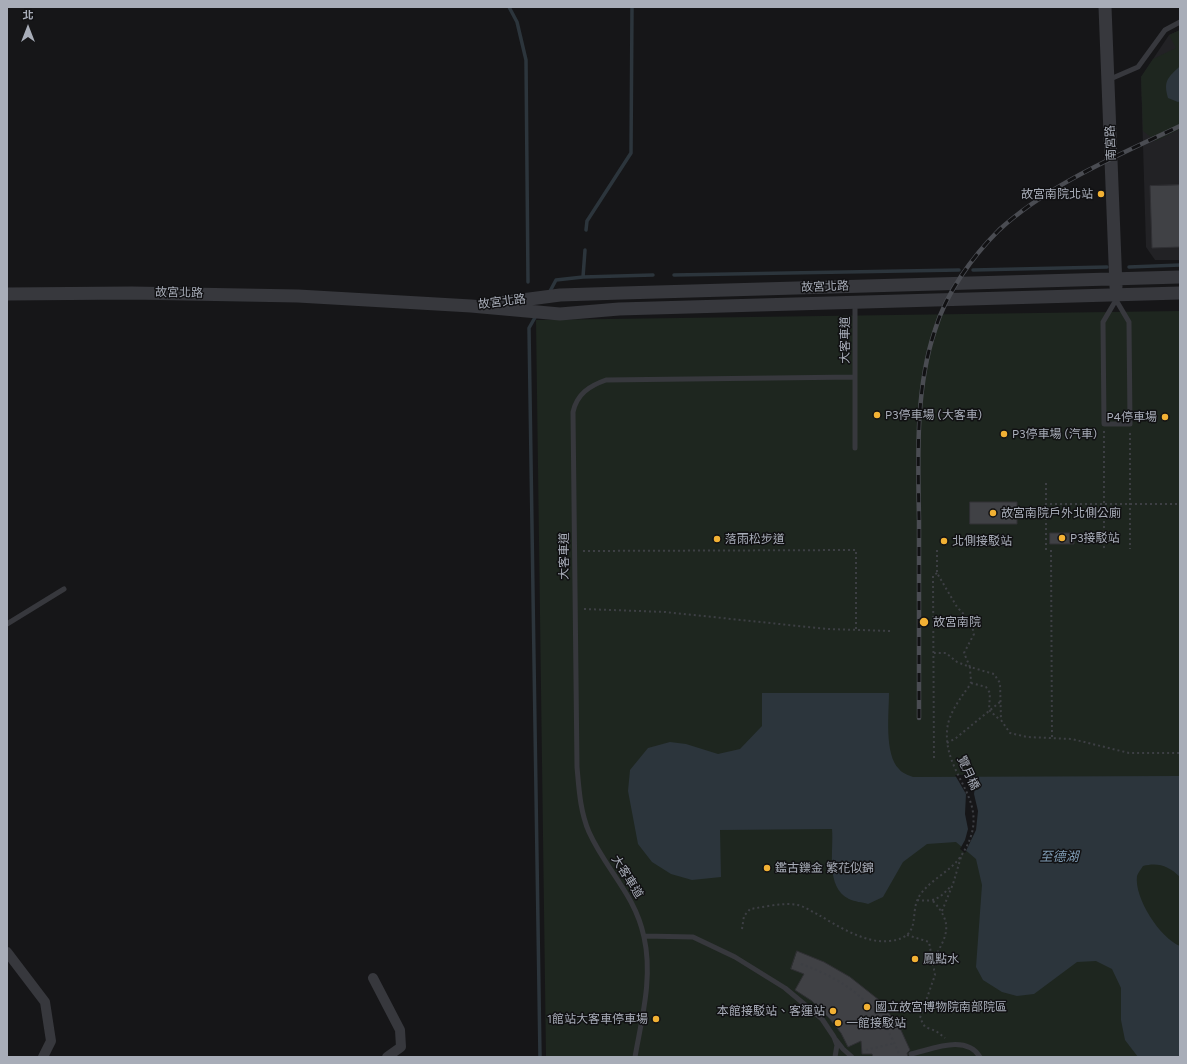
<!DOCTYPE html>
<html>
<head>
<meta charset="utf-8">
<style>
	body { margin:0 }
	#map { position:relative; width:1187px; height:1064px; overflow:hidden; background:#161618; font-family:Figtree,"Noto Sans TC",sans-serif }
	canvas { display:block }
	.frame { position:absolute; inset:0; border:8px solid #a8adb8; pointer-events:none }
	.north { position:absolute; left:8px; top:8px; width:40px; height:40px; -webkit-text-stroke:3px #111113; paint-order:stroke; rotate:0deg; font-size:11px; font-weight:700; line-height:16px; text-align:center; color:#a8adb8 }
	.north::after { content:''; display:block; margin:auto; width:14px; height:18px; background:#a8adb8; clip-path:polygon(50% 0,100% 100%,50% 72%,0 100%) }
</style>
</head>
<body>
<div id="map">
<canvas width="1187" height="1064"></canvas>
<div class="frame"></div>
<div class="north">北</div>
</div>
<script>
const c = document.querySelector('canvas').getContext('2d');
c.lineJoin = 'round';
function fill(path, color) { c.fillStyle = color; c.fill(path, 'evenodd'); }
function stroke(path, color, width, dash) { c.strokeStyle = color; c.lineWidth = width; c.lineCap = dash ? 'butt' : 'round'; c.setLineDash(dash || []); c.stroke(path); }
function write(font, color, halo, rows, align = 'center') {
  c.font = font + ' Figtree,"Noto Sans TC",sans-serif'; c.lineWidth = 3; c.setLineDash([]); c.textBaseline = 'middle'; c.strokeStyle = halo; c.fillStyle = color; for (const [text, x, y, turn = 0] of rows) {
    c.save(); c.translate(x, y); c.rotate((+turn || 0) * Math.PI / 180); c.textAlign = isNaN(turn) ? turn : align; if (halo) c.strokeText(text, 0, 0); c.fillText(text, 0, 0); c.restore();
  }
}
fill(new Path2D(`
	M 1180,30 L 1180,260 L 1155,260 L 1146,247 L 1141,77 L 1169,35 Z`), '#222225');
fill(new Path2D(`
	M 1180,30 L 1180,129 L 1156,141 L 1143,131 L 1141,77 L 1153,59 L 1176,48 L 1169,35 Z
	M 1180,311 L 1180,1057 L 546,1057 L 536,320 Z`), '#1e261f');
fill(new Path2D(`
	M 1180,66 L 1180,101 L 1178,102 L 1168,98 C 1163,80 1168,78 1180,66 Z
	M 762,693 L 889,693 C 889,713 884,754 899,769 C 902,773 908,775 913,777 L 1180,776 L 1180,877 C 1169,866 1158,862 1143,866 C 1141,869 1138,873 1137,876 C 1134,898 1160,938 1180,946 L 1180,1057 L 1138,1057 L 1125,1040 L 1121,1020 L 1121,988 L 1112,969 L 1096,961 L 1077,962 L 1034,994 L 1017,996 L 1002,992 L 983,980 L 976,967 L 982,885 L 976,859 L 956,842 L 927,844 L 903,862 L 883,897 L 868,904 C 862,902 855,902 849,899 C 825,887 834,851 832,829 L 720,830 L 721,877 L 692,880 L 671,874 L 652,862 L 638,844 L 628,791 L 630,770 L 648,748 L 670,742 L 686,744 L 718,754 L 740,749 L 762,726 Z`), '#2c353c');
fill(new Path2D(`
	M 955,775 L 964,775 L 971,779 L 975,787 L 974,794 L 978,811 L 976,830 L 965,853 L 960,849 L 965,840 L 968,829 L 965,814 L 966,794 Z`), '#161618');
stroke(new Path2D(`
	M 509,7 L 517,22 L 526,60 L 528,282
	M 586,230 L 587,221 L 631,153 L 632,7
	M 585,250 L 583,277 L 653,275
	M 1129,267 L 1180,265
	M 973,270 L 1107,267
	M 674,275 L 959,270
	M 549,293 L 556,280 L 583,277
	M 537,314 L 529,328 L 540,1057`), '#2c353c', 3.5);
const building = new Path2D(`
	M 1180,185 L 1180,247 L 1152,248 L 1150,186 Z
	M 970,502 L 1017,502 L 1017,524 L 970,524 Z
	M 1050,533 L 1074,533 L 1074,544 L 1050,544 Z
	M 797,951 L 824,962 L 850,977 L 879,1000 L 900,1028 L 910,1050 L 907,1053 L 908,1057 L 873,1057 L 872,1054 L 862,1054 L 861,1041 L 848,1047 L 841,1033 L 829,1018 L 812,1001 L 795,990 L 804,974 L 791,969 Z`);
fill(building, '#404145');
stroke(building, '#303034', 1);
stroke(new Path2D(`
	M 1104,431 L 1104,549
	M 1130,433 L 1130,549
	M 1046,483 L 1046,504
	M 937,550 L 937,573 L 957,607 L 971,622 L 974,634 L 964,653 L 970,667 L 994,674 L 1000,683 L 1001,720 L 1010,733 L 1027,737 L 1072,739 L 1129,753 L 1180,753
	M 1046,550 L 1046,504 L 1180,504
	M 1051,550 L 1052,738
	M 583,551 L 856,550 L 856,630
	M 584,609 L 665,612 L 827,629 L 892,631
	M 971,683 L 986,687 L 990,693 L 989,710 L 1000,720
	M 947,743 L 956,738 L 1000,702
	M 934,758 L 933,576 L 937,573
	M 917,900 C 935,902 939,899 951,886
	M 933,901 C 954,924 947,936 933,960
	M 942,911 L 953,884 L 961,857
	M 742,929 L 744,916 L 750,909 C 765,907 783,902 798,905 C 805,907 811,911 817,914 C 838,926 865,944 890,941 C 924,937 908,912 920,895 C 931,879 950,872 961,856 C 997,802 944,780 947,731 C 948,716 956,705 964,693 C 966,690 970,686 971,682 C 971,678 970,672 970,667 L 957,662 L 946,653 L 934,653
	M 907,935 L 929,942 L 935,975 L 920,1018 L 925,1027 L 936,1031 L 945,1038
	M 801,964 C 849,981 882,1007 900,1057
	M 866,1050 L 895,1043`), '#3d3f44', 2, [2, 3]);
stroke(new Path2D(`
	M 1108,80 L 1138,67 L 1165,30 L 1180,22
	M 1116,300 L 1129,322 L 1130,424 L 1104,424 L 1103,322 Z
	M 855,303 L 855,448
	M 7,624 L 64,589
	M 644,936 L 693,937 L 735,957 L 785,988 L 822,1019 L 834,1037 L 837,1045 L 835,1057
	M 836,1040 L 843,1049 L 852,1057
	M 911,1054 C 933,1049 966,1034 980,1057
	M 635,1057 C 642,1017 653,977 644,937 C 635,894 606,870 589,832 C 580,811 579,789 577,767 L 573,412 C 577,394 589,386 606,380 L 855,377`), '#37383d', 5);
stroke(new Path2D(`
	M 7,952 L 45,1002 L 51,1041 L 43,1057
	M 373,978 L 400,1030 L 401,1047 L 387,1057`), '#37383d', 10);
stroke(new Path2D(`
	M 1105,7 L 1116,287
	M 7,294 L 132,293 L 298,296 L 471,306 L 560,314 L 619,309 L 1180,293
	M 499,303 L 560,295 L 622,293 L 1180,277`), '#37383d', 13);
const rail = new Path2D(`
	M 919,718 C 919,652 919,586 919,520 C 918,458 915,389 935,330 C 946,293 972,257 999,230 C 1049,184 1119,155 1180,126`);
stroke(rail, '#4a4c52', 4.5);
stroke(rail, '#111113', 3, [9]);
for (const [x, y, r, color] of [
	[1101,194,4,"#f2b134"],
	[877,415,4,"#f2b134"],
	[1165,417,4,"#f2b134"],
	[1004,434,4,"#f2b134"],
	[993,513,4,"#f2b134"],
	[1062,538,4,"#f2b134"],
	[717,539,4,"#f2b134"],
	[944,541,4,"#f2b134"],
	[924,622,5,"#f2b134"],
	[767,868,4,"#f2b134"],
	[915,959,4,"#f2b134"],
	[867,1007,4,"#f2b134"],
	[833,1011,4,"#f2b134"],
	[656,1019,4,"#f2b134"],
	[838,1023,4,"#f2b134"]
]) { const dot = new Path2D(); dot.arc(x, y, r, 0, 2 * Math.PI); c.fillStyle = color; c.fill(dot); stroke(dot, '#111113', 1.5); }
write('12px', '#a8adb8', '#111113', [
	["南宮路",1111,143,-92],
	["故宮北路",825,287,-2],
	["故宮北路",179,293,1],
	["故宮北路",502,302,-7],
	["大客車道",845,340,-90],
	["大客車道",564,556,-90],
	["覽月橋",968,773,65],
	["大客車道",627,877,58]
]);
write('12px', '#a8adb8', '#111113', [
	["故宮南院北站",1093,194,"right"],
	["P3停車場 (大客車)",885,415],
	["P4停車場",1157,417,"right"],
	["P3停車場 (汽車)",1012,434],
	["故宮南院戶外北側公廁",1001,513],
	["P3接駁站",1070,538],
	["落雨松步道",725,539],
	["北側接駁站",952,541],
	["故宮南院",933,622],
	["鑑古鑠金 繁花似錦",775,868],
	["鳳點水",923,959],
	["國立故宮博物院南部院區",875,1007],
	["本館接駁站、客運站",825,1011,"right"],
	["1館站大客車停車場",648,1019,"right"],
	["一館接駁站",846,1023]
], 'left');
write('italic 13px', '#7f9bb3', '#111113', [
	["至德湖",1059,857]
]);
</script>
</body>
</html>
